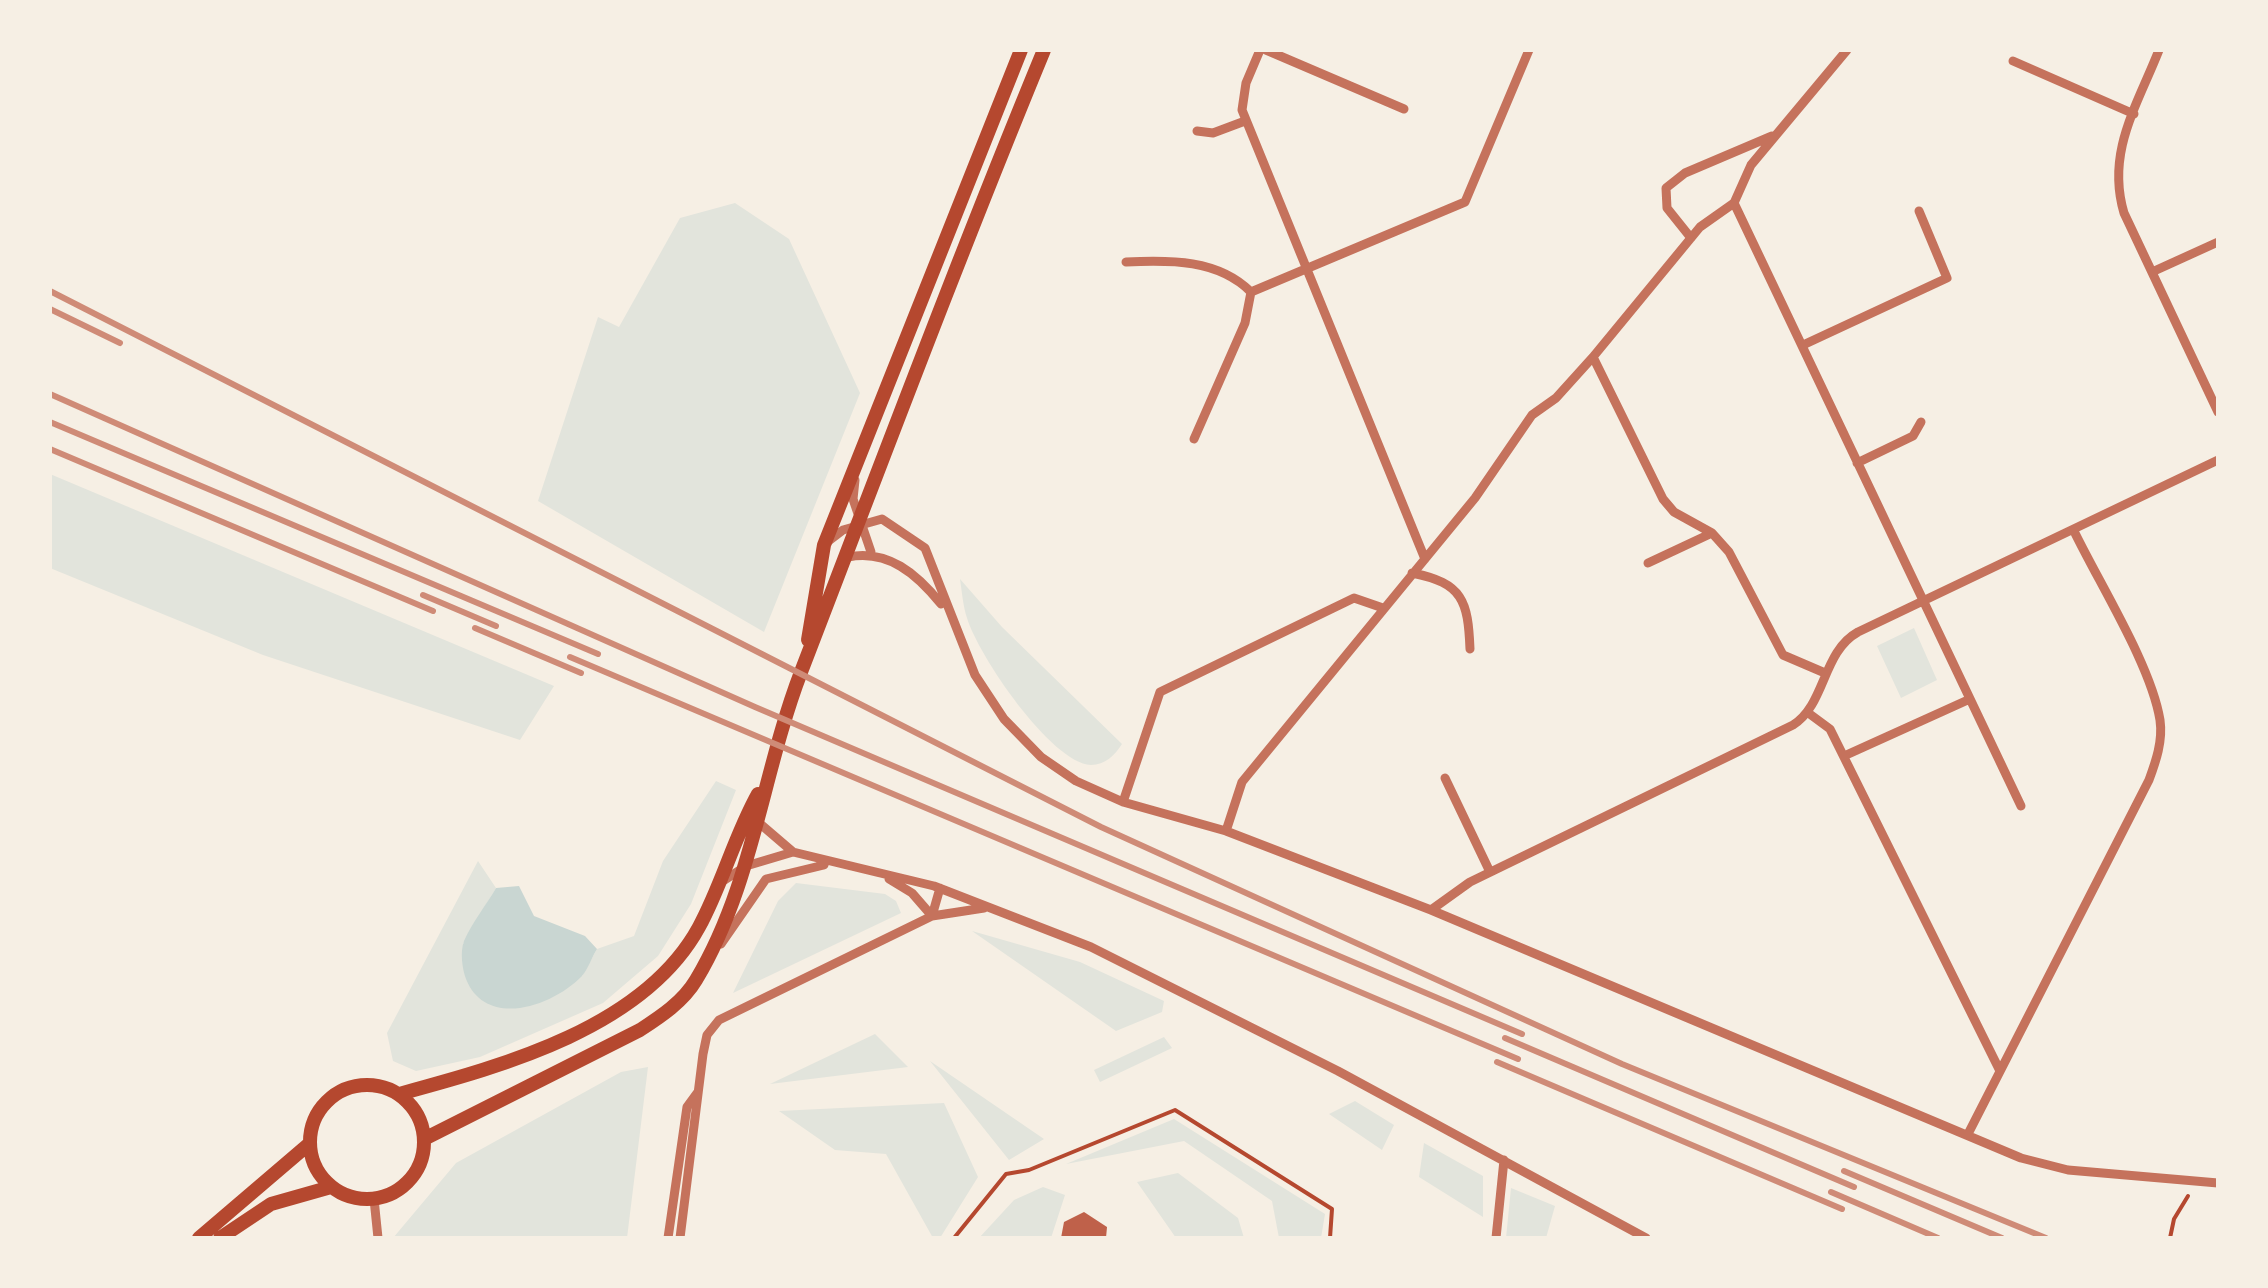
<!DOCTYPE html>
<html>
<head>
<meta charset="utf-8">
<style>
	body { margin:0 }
	#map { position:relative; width:2268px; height:1288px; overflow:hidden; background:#f6efe4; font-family:Arial,sans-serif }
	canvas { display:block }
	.frame { position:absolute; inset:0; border:52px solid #f6efe4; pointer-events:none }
</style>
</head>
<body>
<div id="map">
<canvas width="2268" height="1288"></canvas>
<div class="frame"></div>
</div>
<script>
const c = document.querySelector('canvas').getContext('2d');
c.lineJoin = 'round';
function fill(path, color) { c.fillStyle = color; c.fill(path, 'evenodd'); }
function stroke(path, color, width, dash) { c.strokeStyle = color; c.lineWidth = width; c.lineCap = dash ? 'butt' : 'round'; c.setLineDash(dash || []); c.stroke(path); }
fill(new Path2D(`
	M 735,203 L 789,239 L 860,393 L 764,632 L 538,501 L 598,317 L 619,327 L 680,218 Z
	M 50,474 L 554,686 L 520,740 L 263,655 L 50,568 Z
	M 960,579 L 1002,627 L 1122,744 C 1115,755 1105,765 1091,765 C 1051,763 978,655 967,618 C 963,606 962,592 960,579 Z
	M 1914,628 L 1937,680 L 1901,698 L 1877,646 Z
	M 716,781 L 736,790 L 691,904 L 658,956 L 603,1003 L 480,1057 L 416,1071 L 393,1061 L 387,1033 L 478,861 L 496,888 L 463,944 L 582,976 L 597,949 L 634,936 L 663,861 Z
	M 796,883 L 885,894 L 896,901 L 901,913 L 733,993 L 778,901 Z
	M 972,931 L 1080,962 L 1164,1001 L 1162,1012 L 1116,1031 Z
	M 875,1034 L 908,1067 L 770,1084 Z
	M 1164,1037 L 1172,1048 L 1100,1082 L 1094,1070 Z
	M 930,1061 L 1044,1139 L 1009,1160 Z
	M 648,1067 L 627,1238 L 393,1238 L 456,1163 L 621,1072 Z
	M 1355,1101 L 1394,1125 L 1382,1150 L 1329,1114 Z
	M 944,1103 L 978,1177 L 940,1238 L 933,1238 L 886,1154 L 835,1150 L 779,1111 Z
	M 1174,1119 L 1325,1214 L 1321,1238 L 1279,1238 L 1272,1201 L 1184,1141 L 1066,1164 Z
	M 1424,1143 L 1483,1176 L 1483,1217 L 1419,1177 Z
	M 1178,1173 L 1238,1218 L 1244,1238 L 1176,1238 L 1137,1182 Z
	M 1043,1187 L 1065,1195 L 1051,1238 L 979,1238 L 1014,1200 Z
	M 1511,1188 L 1555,1206 L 1546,1238 L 1506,1238 Z`), '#e2e4dc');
fill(new Path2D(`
	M 519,886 L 534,916 L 585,936 L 597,949 C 592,957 588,969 582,976 C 552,1007 486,1029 466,979 C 462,968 460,952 464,941 C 472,923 486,905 496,888 Z`), '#c9d6d2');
fill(new Path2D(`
	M 1084,1212 L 1107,1227 L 1106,1238 L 1061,1238 L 1064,1222 Z`), '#bf614a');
stroke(new Path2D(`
	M 954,1238 L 1006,1174 L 1029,1170 L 1175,1110 L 1332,1209 L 1330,1238
	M 2170,1238 L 2174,1219 L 2188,1196`), '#b5482f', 4);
stroke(new Path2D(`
	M 1260,50 L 1246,83 L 1242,110 L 1425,559
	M 1266,50 L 1404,109
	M 2159,50 C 2137,106 2106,152 2124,213 L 2218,412
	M 2013,61 L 2134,114
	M 1197,131 L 1213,133 L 1245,121
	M 1734,203 L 2021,806
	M 1691,238 L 1667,208 L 1666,188 L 1685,173 L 1772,136
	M 1126,262 C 1170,260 1218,259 1251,292
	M 2152,272 L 2218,242
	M 1251,292 L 1465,202 L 1529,50
	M 1803,345 L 1947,278 L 1919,211
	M 1593,357 L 1663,499 L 1674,512 L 1712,533 L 1729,552 L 1783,655 L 1825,673
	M 1194,439 L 1245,323 L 1251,292
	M 1857,463 L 1913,436 L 1921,422
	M 855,480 L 853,499 L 871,552
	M 826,543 L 843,530 L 882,519 L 925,548 L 975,675 L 1004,719 L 1041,757 L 1076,781 L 1123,802 L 1226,831 L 1431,910 L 2021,1158 L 2068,1170 L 2218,1183
	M 848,557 C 888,549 917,574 941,604
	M 1648,563 L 1712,533
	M 1412,573 C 1463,583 1468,601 1470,649
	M 1807,712 L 1830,729 L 1999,1069
	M 1844,756 L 1970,699
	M 1445,778 L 1490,872
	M 1123,802 L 1160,692 L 1354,598 L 1383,608
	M 758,822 L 793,852 L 934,886 L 1091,947 L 1338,1071 L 1646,1238
	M 1226,831 L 1242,782 L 1475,498 L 1532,415 L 1556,398 L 1593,357 L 1700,227 L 1734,203 L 1751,165 L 1847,50
	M 889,879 L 912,893 L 932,916
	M 723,881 L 746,866 L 793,852
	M 1431,910 L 1470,882 L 1793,725 C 1826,704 1822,652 1858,632 L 2218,460
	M 932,916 L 940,888
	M 721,944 L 766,879 L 824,865
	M 1969,1132 L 2149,780 C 2156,761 2163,741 2160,720 C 2151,665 2099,583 2074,531
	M 374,1199 L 378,1238
	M 668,1238 L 687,1107 L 698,1092
	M 680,1238 L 703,1054 L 707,1035 L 719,1020 L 932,916 L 984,908
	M 1496,1238 L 1504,1160`), '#c5725c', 9);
stroke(new Path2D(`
	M 808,640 L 824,545 L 1021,50
	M310 1142a57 57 0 1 1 114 0a57 57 0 1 1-114 0Z
	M 399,1094 C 502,1066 644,1028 699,927 C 722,885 734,837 758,794
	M 424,1139 L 640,1030 C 660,1017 683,1002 696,980 C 753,885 762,774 801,672 C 881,464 959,256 1044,50
	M 199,1238 L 309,1144
	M 220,1238 L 271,1204 L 331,1187`), '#b5482f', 14);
stroke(new Path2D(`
	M 50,291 L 1101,827 L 1622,1064 L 2046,1238
	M 50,309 L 120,343
	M 50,394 L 755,707 L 1522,1034
	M 50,422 L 598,654
	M 50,449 L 433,611
	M 423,595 L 496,626
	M 475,628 L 581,673
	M 570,657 L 1518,1059
	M 1505,1038 L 1854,1187
	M 1497,1062 L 1842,1209
	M 1844,1171 L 2002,1238
	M 1831,1192 L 1938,1238`), '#cf8b77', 6);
</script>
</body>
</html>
